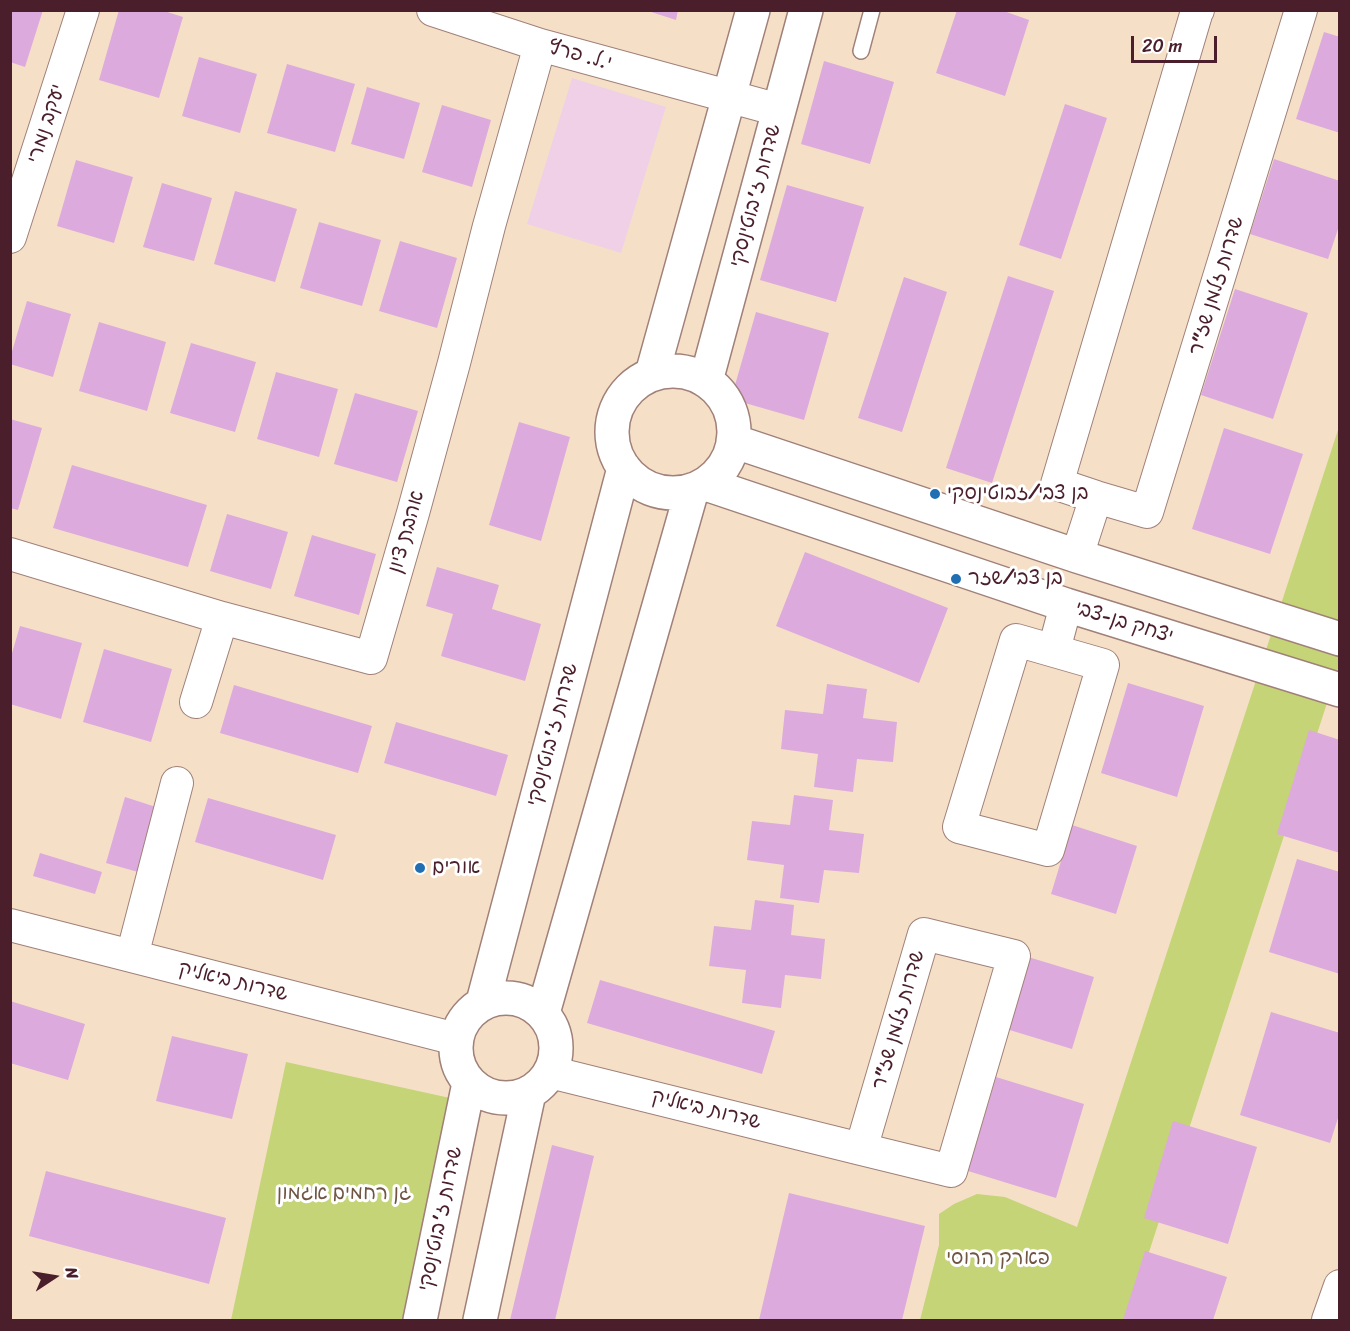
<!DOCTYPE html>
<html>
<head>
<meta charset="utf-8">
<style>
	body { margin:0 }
	#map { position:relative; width:1350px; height:1331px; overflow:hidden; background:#f5e0c7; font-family:Sriracha,sans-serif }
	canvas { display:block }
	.frame { position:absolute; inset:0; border:12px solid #4a1f2b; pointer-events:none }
	.north { position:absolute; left:24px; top:1247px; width:60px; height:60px; -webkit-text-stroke:4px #fff; paint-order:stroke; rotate:78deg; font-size:16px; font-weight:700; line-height:24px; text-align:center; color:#4a1f2b }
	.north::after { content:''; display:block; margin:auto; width:21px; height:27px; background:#4a1f2b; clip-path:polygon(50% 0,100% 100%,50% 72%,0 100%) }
	.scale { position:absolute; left:1131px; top:36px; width:86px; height:27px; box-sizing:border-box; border:3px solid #4a1f2b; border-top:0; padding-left:8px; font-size:18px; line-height:21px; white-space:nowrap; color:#4a1f2b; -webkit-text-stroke:4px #fff; paint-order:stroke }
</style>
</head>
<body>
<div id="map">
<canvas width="1350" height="1331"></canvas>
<div class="frame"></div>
<div class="north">N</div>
<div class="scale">20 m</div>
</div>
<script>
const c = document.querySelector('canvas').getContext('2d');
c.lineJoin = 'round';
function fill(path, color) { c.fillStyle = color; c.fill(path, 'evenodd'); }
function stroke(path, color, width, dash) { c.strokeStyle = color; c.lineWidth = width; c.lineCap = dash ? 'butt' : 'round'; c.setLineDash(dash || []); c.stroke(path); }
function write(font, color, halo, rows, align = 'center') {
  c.font = font + ' Sriracha,"Playpen Sans Hebrew",sans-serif'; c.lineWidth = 6; c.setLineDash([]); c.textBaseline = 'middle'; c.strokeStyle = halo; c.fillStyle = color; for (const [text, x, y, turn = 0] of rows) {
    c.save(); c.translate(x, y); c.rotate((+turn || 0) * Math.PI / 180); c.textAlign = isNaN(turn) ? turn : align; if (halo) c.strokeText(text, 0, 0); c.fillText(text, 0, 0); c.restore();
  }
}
fill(new Path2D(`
	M 572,78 L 666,107 L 621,253 L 527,224 Z`), '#efd0e6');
fill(new Path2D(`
	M 1339,427 L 1339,666 L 1127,1320 L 920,1320 L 939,1245 L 939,1214 L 954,1204 L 977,1194 L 1005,1197 L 1077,1227 Z
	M 286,1062 L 450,1098 L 402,1320 L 231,1320 Z`), '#c4d476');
fill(new Path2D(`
	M 10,10 L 43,10 L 25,67 L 10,62 Z
	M 119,10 L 161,10 L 183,17 L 159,98 L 99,80 Z
	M 645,10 L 678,10 L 676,20 Z
	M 957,10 L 1001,10 L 1029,20 L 1005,96 L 936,73 Z
	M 1324,32 L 1340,37 L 1340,133 L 1296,119 Z
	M 199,57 L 257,74 L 240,133 L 182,116 Z
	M 824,61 L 894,82 L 870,164 L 801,144 Z
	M 287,64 L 355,84 L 335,152 L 267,133 Z
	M 367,87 L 420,103 L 404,159 L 351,144 Z
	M 1065,104 L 1107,118 L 1061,259 L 1019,245 Z
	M 442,105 L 491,120 L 472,187 L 422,172 Z
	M 1274,159 L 1340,181 L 1340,223 L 1328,259 L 1250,234 Z
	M 76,160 L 133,177 L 114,243 L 57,226 Z
	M 162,183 L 212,198 L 194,261 L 143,247 Z
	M 787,185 L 864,207 L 836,302 L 760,280 Z
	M 235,191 L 297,209 L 275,282 L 214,264 Z
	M 319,222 L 381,240 L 362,306 L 300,288 Z
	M 400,241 L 457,258 L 437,328 L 379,311 Z
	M 1008,276 L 1054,291 L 992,483 L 946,468 Z
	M 904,277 L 947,292 L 902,432 L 858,418 Z
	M 1235,289 L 1308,313 L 1273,419 L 1201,395 Z
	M 27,301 L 71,314 L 53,377 L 10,364 L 10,358 Z
	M 756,312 L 829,333 L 804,420 L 731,399 Z
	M 99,322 L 166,342 L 147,411 L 79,391 Z
	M 191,343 L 256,362 L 235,432 L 170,413 Z
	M 276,372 L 338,389 L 319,457 L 257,439 Z
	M 355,393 L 418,411 L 397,482 L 334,464 Z
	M 10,419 L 42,428 L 18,510 L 10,508 Z
	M 519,422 L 570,437 L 541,541 L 489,525 Z
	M 1224,428 L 1303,454 L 1270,554 L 1192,529 Z
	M 72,465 L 207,505 L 188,567 L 53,528 Z
	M 227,514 L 288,532 L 271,589 L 210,571 Z
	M 312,535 L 376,554 L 359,615 L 294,596 Z
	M 805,552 L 948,608 L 919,683 L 776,626 Z
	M 437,567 L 499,585 L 492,609 L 541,624 L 525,681 L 441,656 L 453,614 L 426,606 Z
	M 20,626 L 82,643 L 61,719 L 10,704 L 10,660 Z
	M 104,649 L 172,669 L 151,742 L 83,722 Z
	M 1128,683 L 1204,706 L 1177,797 L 1101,773 Z
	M 827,684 L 867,689 L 863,718 L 897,722 L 893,762 L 857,759 L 853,792 L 814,787 L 818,754 L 781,749 L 785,710 L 823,714 Z
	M 234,685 L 372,726 L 358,773 L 220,733 Z
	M 396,722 L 508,755 L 496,796 L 384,763 Z
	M 1309,730 L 1340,740 L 1340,853 L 1277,834 Z
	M 794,795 L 833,800 L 829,830 L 864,834 L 859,873 L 824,870 L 819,903 L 780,898 L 784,865 L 747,860 L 752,821 L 790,825 Z
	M 125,797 L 156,807 L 138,872 L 106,863 Z
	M 208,798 L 336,835 L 323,880 L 195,842 Z
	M 1072,825 L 1137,846 L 1116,914 L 1051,894 Z
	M 40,853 L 102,872 L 95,894 L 33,876 Z
	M 1297,859 L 1340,872 L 1340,974 L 1269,952 Z
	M 755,900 L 794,905 L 791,935 L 825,939 L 821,979 L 785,975 L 781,1008 L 742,1003 L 746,970 L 709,966 L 714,926 L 751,930 Z
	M 1025,956 L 1094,977 L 1072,1049 L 1003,1028 Z
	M 600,980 L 775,1031 L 762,1074 L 587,1023 Z
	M 10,1001 L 85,1024 L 68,1080 L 10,1063 Z
	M 1271,1012 L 1340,1033 L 1340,1112 L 1330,1143 L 1240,1115 Z
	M 172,1036 L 248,1054 L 232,1119 L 156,1101 Z
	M 996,1077 L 1084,1104 L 1056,1198 L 968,1171 Z
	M 1173,1121 L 1257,1147 L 1228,1244 L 1144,1218 Z
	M 552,1145 L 594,1156 L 555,1320 L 510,1320 Z
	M 46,1171 L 226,1218 L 209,1284 L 29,1236 Z
	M 789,1193 L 925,1226 L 902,1320 L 759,1320 Z
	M 1145,1251 L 1227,1277 L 1213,1320 L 1123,1320 Z`), '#dcaadd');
const lane = new Path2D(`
	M 861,51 L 872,10`);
const street = new Path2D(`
	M 433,10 L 540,45 L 779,110
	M 1198,10 L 1197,11 L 1057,484 L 1096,497 L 1147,512 L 1301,10
	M 10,237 L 83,10
	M 10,554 L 222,618 L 371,658 L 413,513 L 454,363 L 489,226 L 540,45
	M 1077,556 L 1096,497
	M 1016,640 L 1103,665 L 1048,850 L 959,827 Z
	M 1054,650 L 1066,605
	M 196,702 L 222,618
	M 10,925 L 456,1039
	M 924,934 L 1014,956 L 951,1171 L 861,1149 Z
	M 132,956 L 177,783
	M 550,1072 L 861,1149
	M 1328,1320 L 1340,1286`);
const secondary = new Path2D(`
	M612 432a61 61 0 1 1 122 0a61 61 0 1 1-122 0Z
	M 652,374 L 753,10
	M 706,381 L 806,10
	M 733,441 L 1077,556 L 1340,639
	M 706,484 L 1066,605 L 1340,690
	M456 1048a50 50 0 1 1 100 0a50 50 0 1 1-100 0Z
	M 483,1002 L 624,468
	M 543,1013 L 692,490
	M 420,1320 L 469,1083
	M 480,1320 L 529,1093`);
stroke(lane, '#a08079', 18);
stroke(street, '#a08079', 34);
stroke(secondary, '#a08079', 36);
stroke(lane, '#fff', 15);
stroke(street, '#fff', 32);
stroke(secondary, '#fff', 33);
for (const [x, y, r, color] of [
	[935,494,6,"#1f6fb2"],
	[956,579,6,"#1f6fb2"],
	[420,868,6,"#1f6fb2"]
]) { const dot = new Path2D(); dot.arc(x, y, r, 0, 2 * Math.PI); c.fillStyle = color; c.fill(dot); stroke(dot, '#fff', 2); }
write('20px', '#4a1f2b', '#fff', [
	["י.ל. פרץ",580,56,15],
	["יעקב נמרי",47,124,-72],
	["שדרות ז'בוטינסקי",756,196,-75],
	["שדרות זלמן שז\"ר",1217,286,-73],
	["אהבת ציון",407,532,-74],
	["יצחק בן-צבי",1124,623,17],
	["שדרות ז'בוטינסקי",553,735,-75],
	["שדרות ביאליק",233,982,14],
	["שדרות זלמן שז\"ר",899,1020,-74],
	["שדרות ביאליק",706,1110,14],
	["שדרות ז'בוטינסקי",441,1219,-78]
]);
write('20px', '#4a1f2b', '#fff', [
	["בן צבי/זבוטינסקי",947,494],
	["בן צבי/שזר",968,579],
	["אורים",432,868]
], 'left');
write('20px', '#6f5542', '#fff', [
	["גן רחמים אגמון",344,1194],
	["פארק הרוסי",998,1259]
]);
</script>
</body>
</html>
